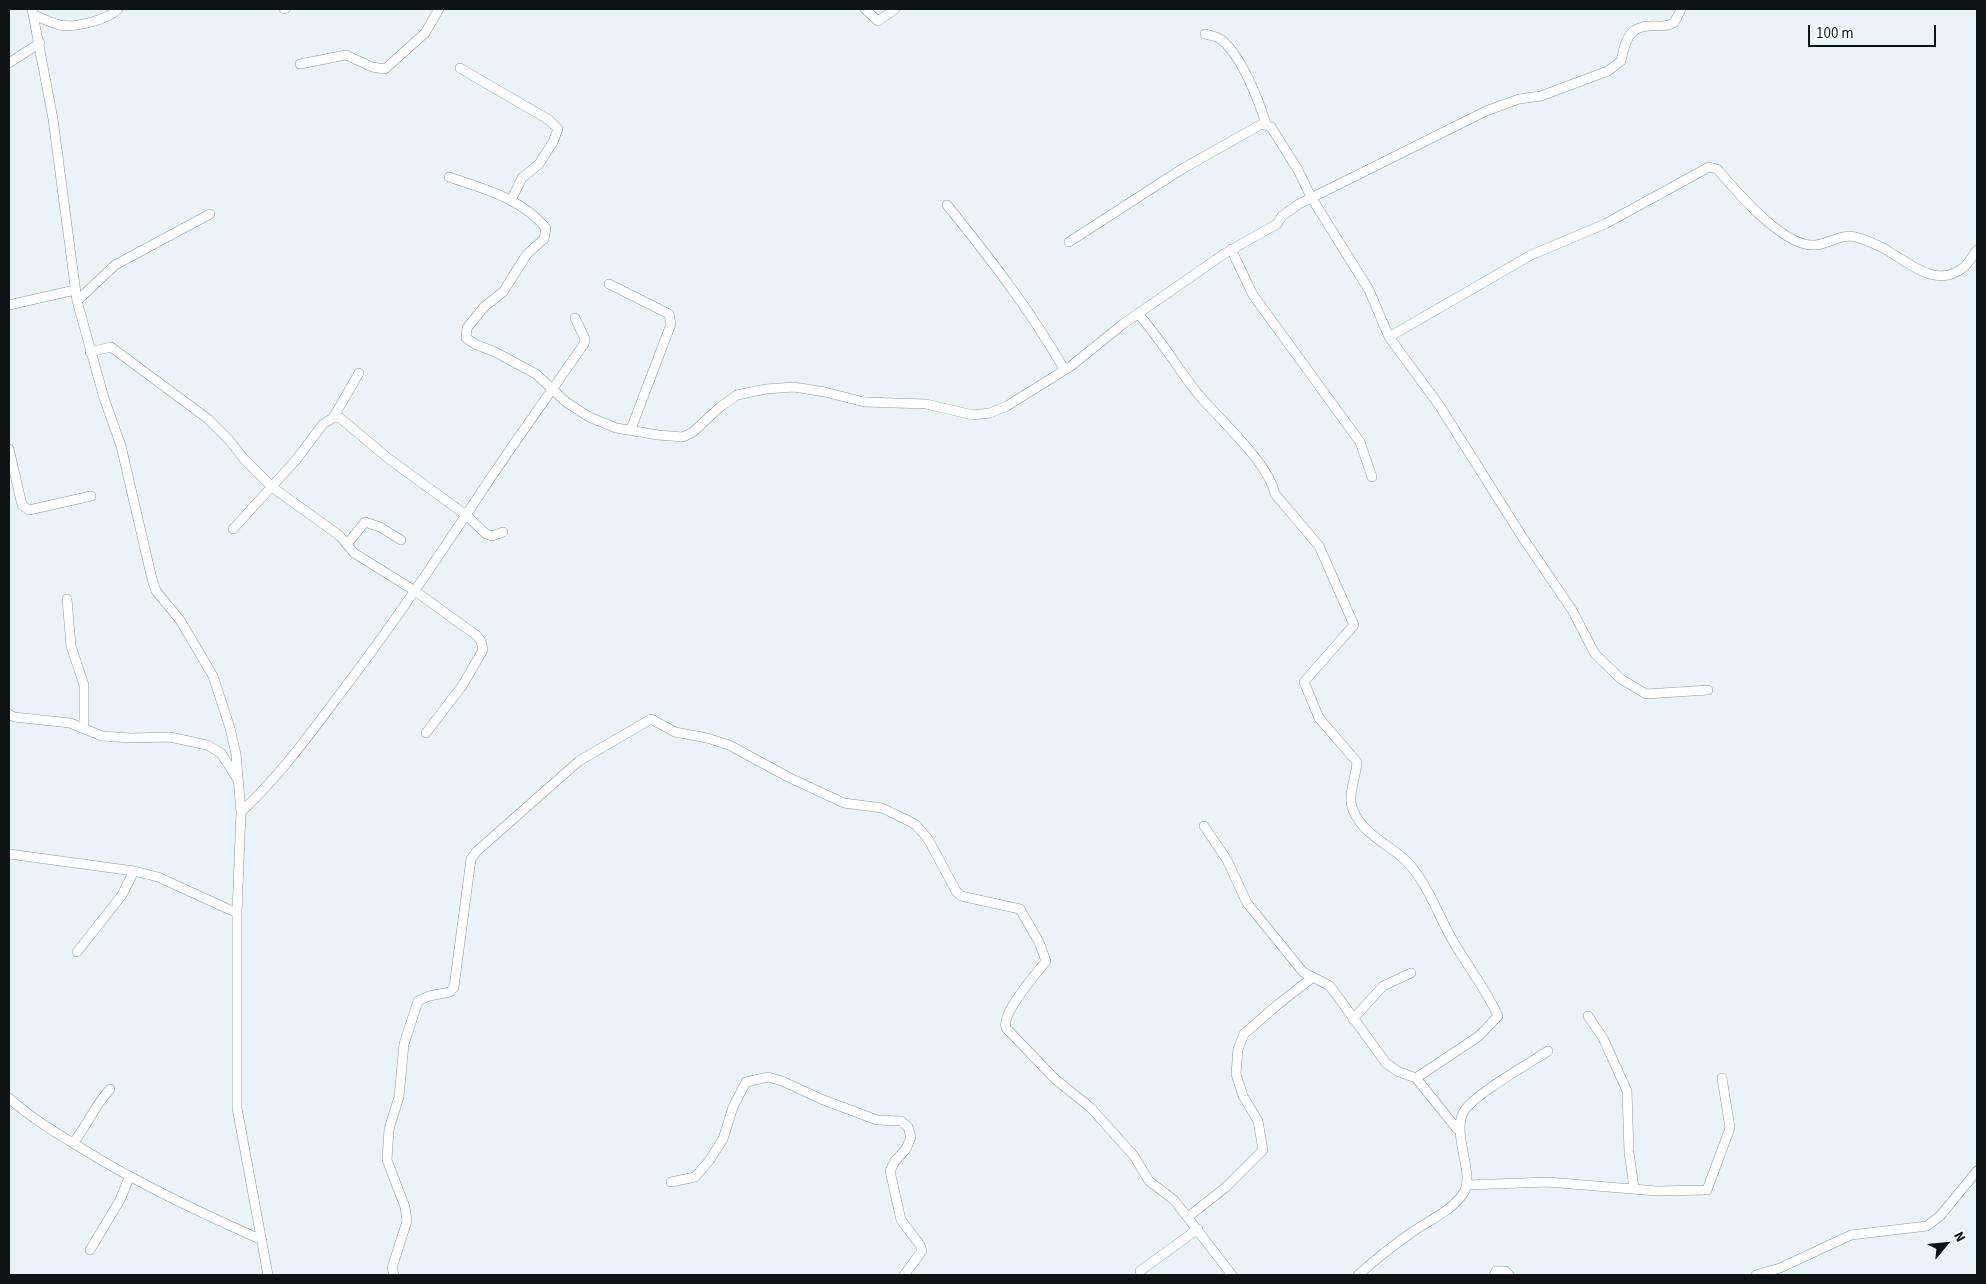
<!DOCTYPE html>
<html>
<head>
<meta charset="utf-8">
<style>
	body { margin:0 }
	#map { position:relative; width:1986px; height:1284px; overflow:hidden; background:#eaf3f8; font-family:"Source Sans 3",sans-serif }
	canvas { display:block }
	.frame { position:absolute; inset:0; border:10px solid #101315; pointer-events:none }
	.north { position:absolute; left:1921px; top:1219px; width:50px; height:50px; -webkit-text-stroke:4px #fff; paint-order:stroke; rotate:62deg; font-size:14px; font-weight:700; line-height:20px; text-align:center; color:#101315 }
	.north::after { content:''; display:block; margin:auto; width:18px; height:22px; background:#101315; clip-path:polygon(50% 0,100% 100%,50% 72%,0 100%) }
	.scale { position:absolute; left:1808px; top:25px; width:128px; height:22px; box-sizing:border-box; border:2px solid #101315; border-top:0; padding-left:6px; font-size:15px; line-height:18px; white-space:nowrap; color:#101315; -webkit-text-stroke:4px #fff; paint-order:stroke }
</style>
</head>
<body>
<div id="map">
<canvas width="1986" height="1284"></canvas>
<div class="frame"></div>
<div class="north">N</div>
<div class="scale">100 m</div>
</div>
<script>
const c = document.querySelector('canvas').getContext('2d');
c.lineJoin = 'round';
function stroke(path, color, width, dash) { c.strokeStyle = color; c.lineWidth = width; c.lineCap = dash ? 'butt' : 'round'; c.setLineDash(dash || []); c.stroke(path); }
const street = new Path2D(`
	M 32,9 L 53,119 L 77,301 L 104,398 L 121,446 L 152,579 L 156,591 L 180,620 L 213,676 L 230,728 L 236,754 L 241,812 L 237,913 L 237,1108 L 268,1275
	M 284,9 L 285,9
	M 865,9 L 878,21 L 895,9
	M 34,15 C 42,18 51,23 60,25 C 74,28 108,20 118,9
	M 1205,34 C 1209,35 1216,36 1220,39 C 1240,52 1259,101 1266,124
	M 9,63 L 40,43
	M 300,64 L 346,55 L 372,67 L 385,69 L 425,33 L 439,9
	M 460,68 L 549,120 L 558,129 L 553,142 L 539,164 L 522,178 L 511,200
	M 449,177 C 484,189 521,198 546,228 L 544,239 L 527,254 L 503,292 L 484,307 L 467,328 L 466,338 L 475,344 L 495,352 L 536,374 L 566,402 L 589,417 L 616,428 L 658,435 L 683,437 L 693,432 L 720,407 L 737,395 L 766,389 L 794,387 L 825,392 L 864,402 L 926,404 L 973,415 L 990,413 L 1007,406 L 1071,366 L 1123,324 L 1224,254 L 1277,224 L 1282,216 L 1299,204 L 1486,111 L 1519,99 L 1541,96 L 1608,71 L 1621,61 C 1626,37 1630,24 1658,26 C 1663,26 1669,26 1673,23 C 1677,19 1679,13 1681,9
	M 947,205 C 989,257 1031,311 1064,369
	M 1069,242 L 1182,169 L 1262,124 L 1271,127 L 1298,170 L 1311,197 L 1369,290 L 1389,337 L 1439,405 L 1521,535 L 1572,610 L 1595,654 L 1621,679 L 1646,694 L 1708,690
	M 1231,249 L 1253,295 L 1360,442 L 1372,477
	M 609,284 L 669,314 L 671,324 L 631,429
	M 77,301 L 115,265 L 210,214
	M 9,305 L 75,290
	M 1138,314 C 1161,339 1177,368 1198,394 C 1220,420 1268,462 1275,494 L 1319,546 L 1354,625 L 1304,682 L 1319,718 L 1357,762 C 1356,778 1347,796 1353,810 C 1364,837 1394,846 1410,865 C 1429,887 1439,917 1453,941 C 1468,967 1486,989 1498,1016 L 1479,1036 L 1416,1078
	M 1389,337 L 1531,255 L 1605,224 L 1709,167 L 1717,169 C 1736,191 1784,248 1815,245 C 1830,244 1842,232 1859,238 C 1871,242 1883,247 1893,254 C 1914,267 1938,287 1963,268 C 1969,263 1973,255 1977,250
	M 90,352 L 111,347 L 208,419 L 229,440 L 244,459 L 272,487 L 340,536 L 354,553 L 415,591 L 476,635 L 481,641 L 483,650 L 462,686 L 426,733
	M 333,418 L 359,373
	M 9,449 L 22,505 L 29,510 L 91,496
	M 233,529 L 296,460 L 323,424 L 333,418 L 340,418 L 389,459 L 466,515 L 486,534 L 492,536 L 503,532
	M 347,544 L 365,522 L 380,527 L 401,540
	M 67,599 L 71,646 L 84,685 L 84,727
	M 9,714 L 14,717 L 70,723 L 102,736 L 131,738 L 170,737 L 207,745 L 221,753 L 238,780
	M 241,812 C 284,772 317,724 352,678 C 398,617 440,554 482,491 C 515,441 550,393 584,344 L 585,339 L 575,318
	M 1204,826 L 1227,860 L 1247,903 L 1303,972 L 1330,986 L 1386,1063 L 1397,1071 L 1416,1078 L 1457,1129
	M 9,854 L 134,871 L 158,877 L 237,913
	M 77,952 L 122,895 L 134,871
	M 1588,1016 L 1603,1038 L 1627,1091 L 1629,1152 L 1634,1188
	M 1353,1019 L 1383,986 L 1411,973
	M 9,1098 C 31,1118 55,1132 81,1148 C 139,1184 199,1212 262,1240
	M 73,1143 C 87,1126 95,1105 110,1089
	M 671,1182 L 695,1177 L 709,1161 L 723,1139 L 733,1107 L 746,1082 L 768,1077 L 782,1081 L 821,1099 L 877,1120 L 901,1121 L 908,1127 L 911,1137 L 906,1149 L 895,1161 L 890,1171 L 901,1220 L 920,1245 L 922,1251 L 904,1275
	M 1467,1185 L 1547,1182 L 1657,1191 L 1707,1190 L 1730,1128 L 1722,1078
	M 1188,1217 L 1226,1187 L 1263,1150 L 1258,1121 L 1243,1096 L 1236,1074 L 1238,1049 L 1244,1034 L 1276,1006 L 1313,977
	M 90,1250 L 120,1200 L 129,1178
	M 1140,1271 L 1198,1229
	M 394,1275 L 392,1268 L 407,1221 L 405,1207 L 387,1160 L 389,1129 L 399,1097 L 404,1044 L 418,1001 L 429,996 L 450,992 L 454,987 L 471,859 L 477,851 L 579,761 L 651,719 L 675,732 L 707,738 L 729,745 L 790,778 L 844,803 L 882,808 L 905,819 L 916,825 L 928,839 L 956,891 L 961,896 L 1020,909 L 1039,942 L 1046,961 C 1036,974 1001,1013 1006,1028 L 1055,1079 L 1091,1108 L 1134,1156 L 1149,1181 L 1174,1200 L 1232,1275
	M 1358,1275 C 1375,1260 1392,1246 1411,1233 C 1428,1221 1451,1211 1463,1194 C 1476,1176 1452,1136 1463,1113 C 1471,1096 1530,1063 1548,1051
	M 1494,1275 L 1496,1271 L 1505,1271 L 1509,1275
	M 1756,1275 L 1780,1268 L 1851,1235 L 1927,1226 L 1940,1216 L 1977,1171`);
stroke(street, '#919a9e', 10);
stroke(street, '#fff', 9);
</script>
</body>
</html>
